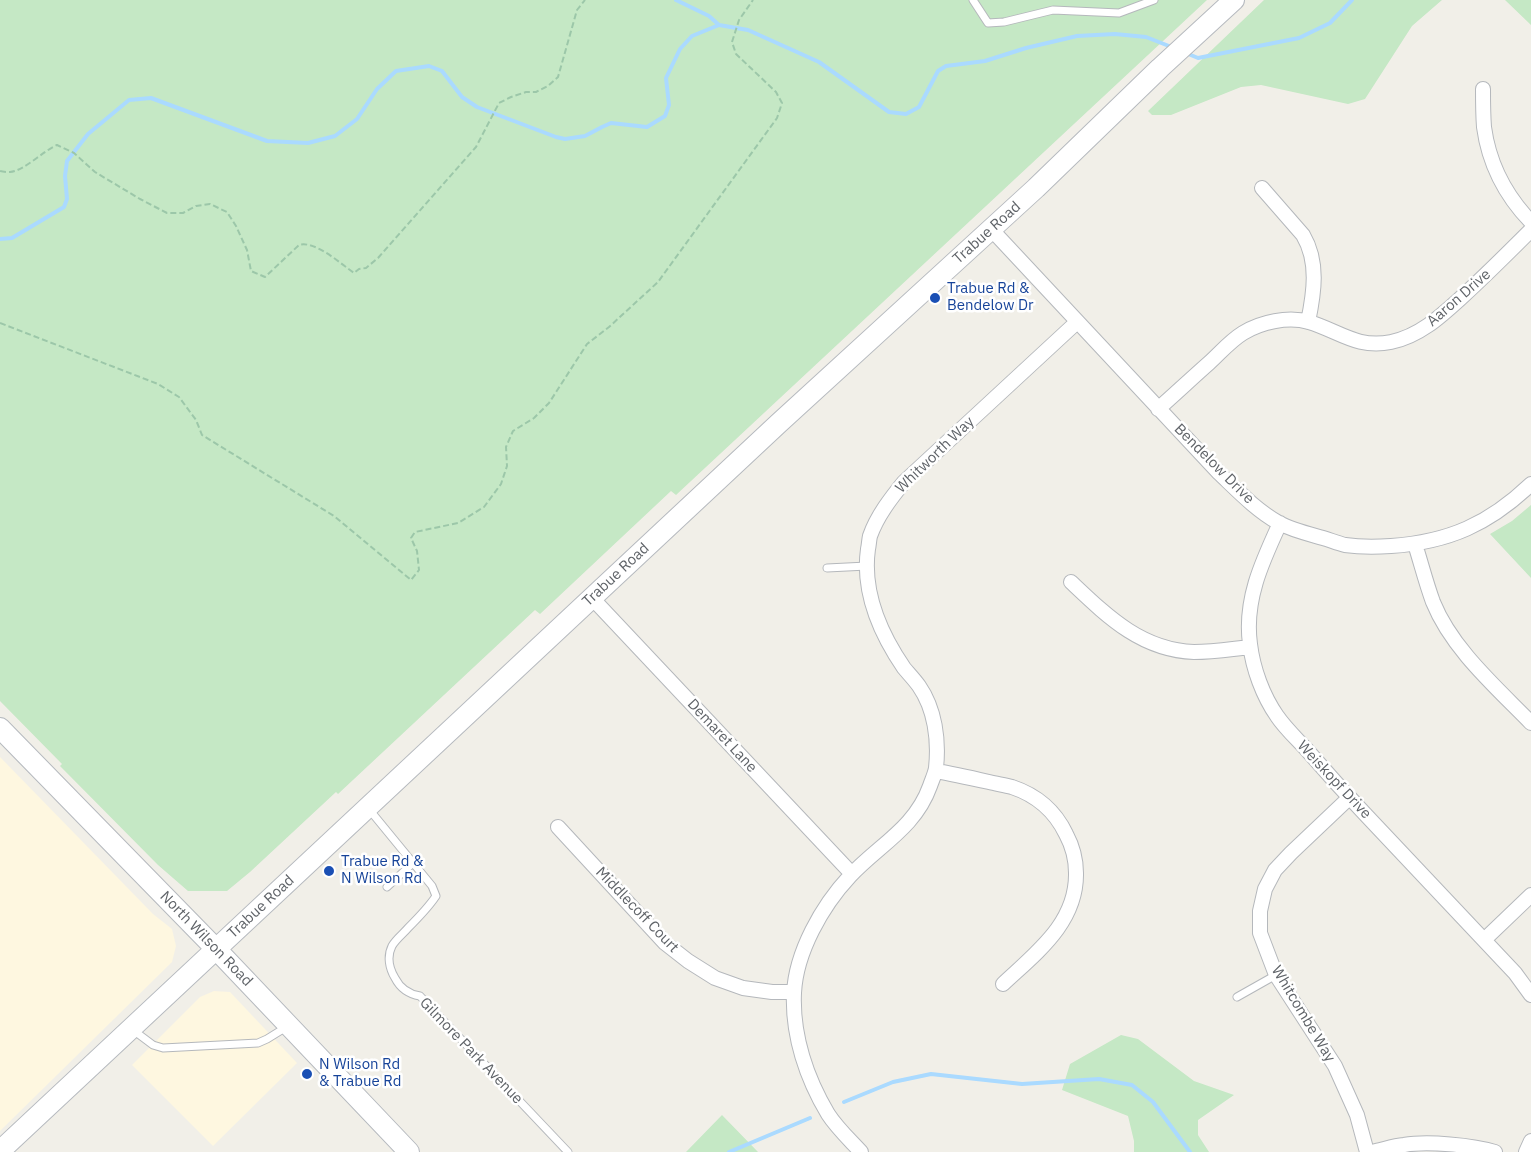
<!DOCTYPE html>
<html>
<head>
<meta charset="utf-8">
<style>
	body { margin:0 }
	canvas { display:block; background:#f1efe8 }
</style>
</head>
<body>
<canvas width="1531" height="1152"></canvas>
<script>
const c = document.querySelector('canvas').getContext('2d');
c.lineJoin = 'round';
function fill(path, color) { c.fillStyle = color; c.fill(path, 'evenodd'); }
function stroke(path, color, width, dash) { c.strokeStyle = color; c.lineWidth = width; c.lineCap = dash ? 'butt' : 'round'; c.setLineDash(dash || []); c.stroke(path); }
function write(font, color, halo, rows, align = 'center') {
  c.font = font + ' "IBM Plex Sans",sans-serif'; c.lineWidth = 5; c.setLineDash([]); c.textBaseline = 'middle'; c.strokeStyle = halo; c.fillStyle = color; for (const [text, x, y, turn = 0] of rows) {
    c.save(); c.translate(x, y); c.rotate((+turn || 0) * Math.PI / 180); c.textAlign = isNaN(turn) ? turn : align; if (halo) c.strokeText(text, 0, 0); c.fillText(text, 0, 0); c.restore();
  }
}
fill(new Path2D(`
	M 0,757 L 153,914 L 172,929 L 176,946 L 172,962 L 0,1131 Z
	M 214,991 L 230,992 L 297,1063 L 213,1146 L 132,1065 L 200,997 Z`), '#fef7e0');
fill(new Path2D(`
	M 0,0 L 1207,0 L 676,495 L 671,491 L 540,614 L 535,610 L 338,794 L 336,792 L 250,872 L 227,891 L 188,891 L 158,865 L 60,766 L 62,764 L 0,701 Z
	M 1264,0 L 1442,0 L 1412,26 L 1365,99 L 1348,104 L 1261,85 L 1241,87 L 1171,115 L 1152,115 L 1148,111 Z
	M 1505,0 L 1531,0 L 1531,25 Z
	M 1531,505 L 1531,578 L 1490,534 L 1512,521 Z
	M 1121,1035 L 1138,1039 L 1194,1081 L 1234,1095 L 1198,1120 L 1198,1135 L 1209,1152 L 1134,1152 L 1134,1141 L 1128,1116 L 1062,1090 L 1070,1064 Z
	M 722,1115 L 758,1152 L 686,1152 Z`), '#c5e8c5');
stroke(new Path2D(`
	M 676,0 L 709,16 L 719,25
	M 1186,53 L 1198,58 L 1299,38 L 1330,23 L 1352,0
	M 0,239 L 12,238 L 64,207 L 67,199 L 65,176 L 67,161 L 88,134 L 129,100 L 151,98 L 267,141 L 308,143 L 335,136 L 357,119 L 377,89 L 396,71 L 429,66 L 442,71 L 462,97 L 477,107 L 556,137 L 565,139 L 585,136 L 602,127 L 611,123 L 647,127 L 665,116 L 669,105 L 666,78 L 680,49 L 692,36 L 719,25 L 748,30 L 819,62 L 889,112 L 906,114 L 919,107 L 938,71 L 946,66 L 985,61 L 1026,48 L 1077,36 L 1115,34 L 1146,37 L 1174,48
	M 844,1102 L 893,1082 L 931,1074 L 1022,1084 L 1099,1079 L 1132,1085 L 1153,1102 L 1190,1152
	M 729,1152 L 810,1118`), '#aadaff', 4);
const lane = new Path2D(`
	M 973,0 L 988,23 L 1004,22 L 1053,10 L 1119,13 L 1154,0
	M 827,568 L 867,566
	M 368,808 L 432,886 L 436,896 C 428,908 418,918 408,928 C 403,934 396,939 392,946 C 387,956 389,968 395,978 C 400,988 408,994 420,996 L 568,1152
	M 387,887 L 413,863
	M 1237,997 L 1276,975
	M 133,1030 L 153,1045 L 163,1048 L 258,1043 L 267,1039 L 288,1026`);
const street = new Path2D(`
	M 1483,89 C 1483,101 1483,114 1484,127 C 1489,164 1505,195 1531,222
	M 1262,188 L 1303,235 C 1319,262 1314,293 1308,322
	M 991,229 L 1219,473 C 1238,491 1256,510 1279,523 C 1292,530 1309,534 1323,538 C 1330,540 1337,543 1345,545 C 1359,547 1376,547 1391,546 C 1449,542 1489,524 1531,484
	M 1158,409 C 1175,394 1192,378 1209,363 C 1220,353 1230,341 1243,333 C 1261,322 1288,316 1309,322 C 1339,331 1357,349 1391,342 C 1420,336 1441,316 1463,296 C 1486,275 1509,252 1531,230
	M 1280,523 C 1262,562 1244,600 1250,644 C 1253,669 1263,696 1277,716 C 1285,728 1297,739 1307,750 C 1326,772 1345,793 1365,814 C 1415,867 1465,920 1515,973 L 1531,995
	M 1415,544 C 1421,563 1426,583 1433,602 C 1452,649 1496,687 1531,723
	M 1071,582 C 1107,616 1141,650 1194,652 C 1213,652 1231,649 1250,647
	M 592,598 L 852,874
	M 936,771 C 953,774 971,778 989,782 C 997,784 1005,785 1012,787 C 1036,795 1055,811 1066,834 C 1073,847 1076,858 1076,873 C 1077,923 1036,953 1003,984
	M 1349,798 L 1291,853 L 1275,870 L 1265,889 L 1260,911 L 1260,933 L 1276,975 L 1335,1066 L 1357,1115 L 1367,1152
	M 558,827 L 665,943 L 688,961 L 715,978 L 743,988 L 772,992 L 794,992
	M 1484,940 L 1531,895
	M 861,1152 C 850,1140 837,1128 828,1114 C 807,1079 792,1036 794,993 C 796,952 822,906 850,876 C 879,845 915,828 930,786 C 932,780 935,774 936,768 C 939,740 935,709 919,686 C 914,679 909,674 904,668 C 880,633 862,592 868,549 C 869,545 869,540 870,536 C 877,516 891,498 904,482 L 1077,322
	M 1371,1152 C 1382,1150 1393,1146 1404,1145 C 1427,1141 1473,1145 1495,1152
	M 1526,1152 L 1531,1141`);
const secondary = new Path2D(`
	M 0,728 L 216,949 L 409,1152
	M 0,1151 L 779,423 L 1036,188 L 1160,68 L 1234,0`);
stroke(lane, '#b5b8bc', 9);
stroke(street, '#b5b8bc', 16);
stroke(secondary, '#b6babf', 22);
stroke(new Path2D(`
	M 0,171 C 3,172 7,172 10,172 C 24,171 43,151 57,145 L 74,153 L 95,172 L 140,199 L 167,213 L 183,213 L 196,206 L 210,204 L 227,212 L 236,226 L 247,250 L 251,271 L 265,277 L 299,245 C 315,240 341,264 354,273 L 359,269 L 366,268 L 378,258 L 476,147 L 499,103 L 511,97 L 526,92 L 536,92 L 548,86 L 558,77 L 577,10 L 585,0
	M 0,323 L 158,384 L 179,397 L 196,420 L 202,435 L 334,516 L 411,580 L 419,570 L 417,551 L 411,538 L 415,532 L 458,523 L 484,507 L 501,484 L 507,466 L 506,447 L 513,431 L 534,418 L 549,403 L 587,344 L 609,327 L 658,282 L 777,118 L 782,103 L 776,92 L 736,54 L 732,42 L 739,20 L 753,0`), '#9cc7a9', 2, [6, 3]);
stroke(lane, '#fff', 7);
stroke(street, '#fff', 14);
stroke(secondary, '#fff', 20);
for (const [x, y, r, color] of [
	[935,298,6,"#1a4fb4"],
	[329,871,6,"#1a4fb4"],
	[307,1074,6,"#1a4fb4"]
]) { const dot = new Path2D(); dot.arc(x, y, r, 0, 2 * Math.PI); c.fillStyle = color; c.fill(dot); stroke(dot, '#fff', 2); }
write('15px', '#5f6368', '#fff', [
	["Trabue Road",987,233,-42],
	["Aaron Drive",1459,298,-41],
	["Whitworth Way",935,455,-44],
	["Bendelow Drive",1214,464,45],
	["Trabue Road",616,575,-43],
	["Demaret Lane",722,736,47],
	["Weiskopf Drive",1334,780,47],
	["Trabue Road",261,907,-43],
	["Middlecoff Court",637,910,46],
	["North Wilson Road",206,939,46],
	["Whitcombe Way",1303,1014,59],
	["Gilmore Park Avenue",471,1051,46]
]);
write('15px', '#164399', '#fff', [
	["Trabue Rd &",947,289],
	["Bendelow Dr",947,306],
	["Trabue Rd &",341,862],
	["N Wilson Rd",341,879],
	["N Wilson Rd",319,1065],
	["& Trabue Rd",319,1082]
], 'left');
</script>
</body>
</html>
